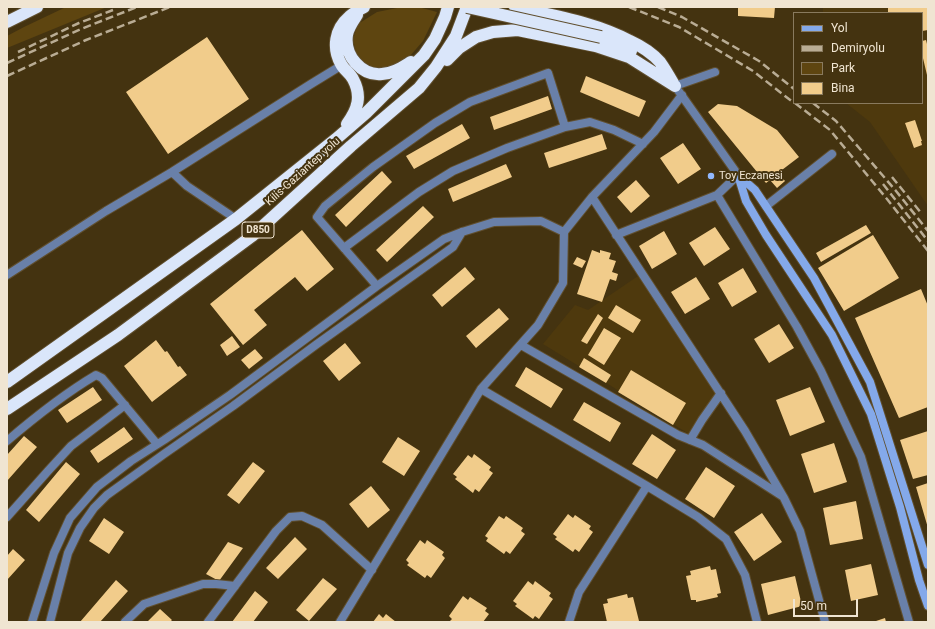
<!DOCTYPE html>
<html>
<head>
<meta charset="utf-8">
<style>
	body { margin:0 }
	#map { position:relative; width:935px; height:629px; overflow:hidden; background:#443310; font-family:Roboto,sans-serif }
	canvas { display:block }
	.frame { position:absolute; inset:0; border:8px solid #f0e5d2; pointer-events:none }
	.legend { position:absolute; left:793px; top:12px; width:130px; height:92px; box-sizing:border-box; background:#443310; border:1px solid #897a5e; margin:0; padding:5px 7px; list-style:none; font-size:12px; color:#f0e5d2 }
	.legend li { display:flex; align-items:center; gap:8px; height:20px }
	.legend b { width:20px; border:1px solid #897a5e }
	.scale { position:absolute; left:793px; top:599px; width:65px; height:18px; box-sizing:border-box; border:2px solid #f0e5d2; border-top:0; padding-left:5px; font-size:12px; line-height:14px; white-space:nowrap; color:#f0e5d2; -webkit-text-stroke:3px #443310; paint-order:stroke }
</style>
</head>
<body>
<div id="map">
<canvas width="935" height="629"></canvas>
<div class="frame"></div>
<ul class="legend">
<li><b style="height:5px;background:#84a9ea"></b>Yol</li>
<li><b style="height:5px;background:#b9ac94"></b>Demiryolu</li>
<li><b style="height:11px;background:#5e4510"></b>Park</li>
<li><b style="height:11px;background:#f1cc8b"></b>Bina</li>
</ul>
<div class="scale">50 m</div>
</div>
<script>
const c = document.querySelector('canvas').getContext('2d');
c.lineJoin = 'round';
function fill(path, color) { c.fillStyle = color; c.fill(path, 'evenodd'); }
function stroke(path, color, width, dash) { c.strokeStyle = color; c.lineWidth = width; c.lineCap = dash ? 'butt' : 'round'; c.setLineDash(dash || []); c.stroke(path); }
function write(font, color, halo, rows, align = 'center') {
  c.font = font + ' Roboto,sans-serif'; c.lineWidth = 4; c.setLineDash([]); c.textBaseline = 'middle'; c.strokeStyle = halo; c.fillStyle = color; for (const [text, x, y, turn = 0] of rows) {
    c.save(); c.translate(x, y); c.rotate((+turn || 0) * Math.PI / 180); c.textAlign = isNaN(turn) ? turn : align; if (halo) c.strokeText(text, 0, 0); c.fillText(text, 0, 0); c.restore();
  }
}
fill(new Path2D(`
	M 823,7 L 928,7 L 928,206 L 870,122 L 846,103 L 922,103 L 922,13 L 823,13 Z
	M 638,276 L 718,390 L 689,434 L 543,344 L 575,305 L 588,310 Z`), '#4e390d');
fill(new Path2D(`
	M 66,7 L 107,7 L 7,48 L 7,36 L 24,27 Z
	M 402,7 L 422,8 L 437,12 L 423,41 L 403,64 L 383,71 L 367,66 L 356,53 L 353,39 L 358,24 L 377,12 Z`), '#5e4510');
fill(new Path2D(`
	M 738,7 L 775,7 L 774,18 L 738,16 Z
	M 888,7 L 928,7 L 928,30 L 922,31 L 922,13 L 888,13 Z
	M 207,37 L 249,99 L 168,154 L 126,92 Z
	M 926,40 L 928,48 L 927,75 L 922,54 L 922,41 Z
	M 586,76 L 646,101 L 639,117 L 580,92 Z
	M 548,96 L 552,109 L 494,130 L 490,117 Z
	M 718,104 L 737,106 L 777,130 L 799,157 L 778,173 L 785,181 L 777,188 L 770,180 L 766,183 L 708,112 Z
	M 915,120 L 922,141 L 921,141 L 922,145 L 914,148 L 905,123 Z
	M 462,124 L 470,138 L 414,169 L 406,156 Z
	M 602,134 L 607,149 L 549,168 L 544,153 Z
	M 683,143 L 701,169 L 678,184 L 660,158 Z
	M 506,164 L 512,177 L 453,202 L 448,189 Z
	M 382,171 L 392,182 L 346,227 L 335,215 Z
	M 636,180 L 650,196 L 631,213 L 617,197 Z
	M 423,206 L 434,217 L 387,262 L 376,250 Z
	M 866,225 L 871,233 L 821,262 L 816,253 Z
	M 715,227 L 730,249 L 704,266 L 689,243 Z
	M 302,230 L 334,269 L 307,291 L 295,277 L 254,310 L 267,325 L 243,345 L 210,304 Z
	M 664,231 L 677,254 L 652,269 L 639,246 Z
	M 873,235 L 899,278 L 844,311 L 818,268 Z
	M 592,250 L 600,253 L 600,250 L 611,253 L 609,259 L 616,261 L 612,272 L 618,274 L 616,281 L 610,279 L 602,302 L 577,294 Z
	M 577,257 L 586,261 L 582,268 L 573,264 Z
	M 465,267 L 475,279 L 442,307 L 432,295 Z
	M 743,268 L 757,292 L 732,307 L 718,283 Z
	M 696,277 L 710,299 L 685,314 L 671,292 Z
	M 921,289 L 928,306 L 928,407 L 899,418 L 855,318 Z
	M 616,305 L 641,320 L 633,333 L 608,318 Z
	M 499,308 L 509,319 L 476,348 L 466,336 Z
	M 598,314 L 603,318 L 587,344 L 581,341 Z
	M 779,324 L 794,348 L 769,363 L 754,339 Z
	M 604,328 L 621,338 L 604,365 L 588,355 Z
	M 232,336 L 240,347 L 227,356 L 220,345 Z
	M 156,340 L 165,352 L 167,351 L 178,367 L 180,366 L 187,375 L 152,402 L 124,366 Z
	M 345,343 L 361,363 L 339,381 L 323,361 Z
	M 255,349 L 263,358 L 249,369 L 241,360 Z
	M 584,358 L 611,375 L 606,383 L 579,367 Z
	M 526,367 L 563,389 L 551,408 L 515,386 Z
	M 631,370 L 686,403 L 673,425 L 618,392 Z
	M 93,387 L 102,400 L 67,423 L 58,410 Z
	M 810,387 L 825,422 L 790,436 L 776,400 Z
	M 584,402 L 621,423 L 610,442 L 573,420 Z
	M 124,427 L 133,439 L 98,463 L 90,451 Z
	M 928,431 L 928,475 L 913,479 L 900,440 Z
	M 652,434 L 676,450 L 657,479 L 632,464 Z
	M 24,436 L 37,447 L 7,481 L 7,455 Z
	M 398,437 L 420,451 L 404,476 L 382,462 Z
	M 834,443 L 847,482 L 814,493 L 801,454 Z
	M 474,454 L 491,467 L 489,470 L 493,473 L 479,492 L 475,489 L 473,493 L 455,479 L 457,477 L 453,474 L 468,455 L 472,458 Z
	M 66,462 L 80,474 L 39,522 L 26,510 Z
	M 253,462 L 265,471 L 239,504 L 227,495 Z
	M 706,467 L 735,486 L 714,518 L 685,499 Z
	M 928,483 L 928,528 L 916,487 Z
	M 371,486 L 390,510 L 368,528 L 349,504 Z
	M 856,501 L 863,539 L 830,545 L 823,508 Z
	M 762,513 L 782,542 L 754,561 L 734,532 Z
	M 568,514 L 573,518 L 575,515 L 591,526 L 589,529 L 593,532 L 579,552 L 575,549 L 573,552 L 555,539 L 557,537 L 553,534 Z
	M 499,516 L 504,519 L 506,516 L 523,528 L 521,531 L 525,534 L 510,554 L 506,551 L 504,554 L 486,541 L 488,538 L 485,536 Z
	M 104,518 L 124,532 L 109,554 L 89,541 Z
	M 295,537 L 307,549 L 278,579 L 266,568 Z
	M 420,540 L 425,544 L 427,540 L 444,552 L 442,555 L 445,558 L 431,578 L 427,575 L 425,578 L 407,565 L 409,563 L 406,560 Z
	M 228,542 L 243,548 L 219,581 L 206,574 Z
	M 13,549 L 25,560 L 7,580 L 7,556 Z
	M 871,564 L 878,595 L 851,601 L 845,570 Z
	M 710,566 L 711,570 L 716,569 L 721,593 L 717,594 L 718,597 L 696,602 L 696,600 L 691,600 L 686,576 L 691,575 L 690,571 Z
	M 795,576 L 802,606 L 768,615 L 761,584 Z
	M 323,578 L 337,589 L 309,621 L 296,610 Z
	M 116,580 L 128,591 L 100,622 L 80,622 Z
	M 528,581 L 533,585 L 535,581 L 551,593 L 549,596 L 553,599 L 539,619 L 535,616 L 533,619 L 515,606 L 517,604 L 513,601 Z
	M 255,591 L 268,602 L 253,622 L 232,622 Z
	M 627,594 L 628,598 L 633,597 L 639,621 L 633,622 L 607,622 L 603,604 L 608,603 L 607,599 Z
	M 463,596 L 468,600 L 470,597 L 487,608 L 485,611 L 489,614 L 483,622 L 450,621 L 452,619 L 449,616 Z
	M 160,609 L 172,620 L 170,622 L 147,622 Z
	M 379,614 L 383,618 L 386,614 L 396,622 L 373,622 Z
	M 885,618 L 886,622 L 873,622 Z`), '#f1cc8b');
const street = new Path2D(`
	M 172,172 L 187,186 L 236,219
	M 717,195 L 797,327 L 821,371 L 861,457 L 909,622
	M 592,197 L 745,431 L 784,498 L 800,531 L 825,622
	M 766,206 L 832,154
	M 616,235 L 717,195 L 738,175 L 675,86 L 715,72
	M 344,248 L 419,192 L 453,171 L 507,148 L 565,127 L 590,122 L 614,130 L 643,144
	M 7,275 L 106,211 L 172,172 L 311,84 L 342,65
	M 377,286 L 317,217 L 325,206 L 373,167 L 435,123 L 470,102 L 548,73 L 565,127
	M 521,345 L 678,435 L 703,445 L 782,496
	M 481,389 L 647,486 L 698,517 L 726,539 L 745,575 L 757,622
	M 690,440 L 702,420 L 721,393
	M 7,441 C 35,417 64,394 96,375 L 102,378 L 157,444
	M 7,517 L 48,471 L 71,446 L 125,405
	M 32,622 L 54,553 L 70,518 L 97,487 L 131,461 L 164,440 L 230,395 L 377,286 L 444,239 L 462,232 L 494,222 L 541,221 L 564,232
	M 50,622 L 68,553 L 80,528 L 94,508 L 107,495 L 164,454 L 233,406 L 317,344 L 453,247 L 462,232
	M 125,622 L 144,604 L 203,584 L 216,584 L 235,586
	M 208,622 L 276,531 L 290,517 L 302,516 L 322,525 L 372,570
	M 340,622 L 481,389 L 538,325 L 563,283 L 564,232 L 592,197 L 654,132 L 682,95
	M 569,622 L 579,592 L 647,486`);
const secondary = new Path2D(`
	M 738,175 L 746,201 L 766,235 L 832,335 L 871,414 L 900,507 L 919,580 L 928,606
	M 738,175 L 755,190 L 814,278 L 870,382 L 928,565`);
const highway = new Path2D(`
	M 515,7 C 554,16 594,22 630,41 C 641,46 652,53 660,62 C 665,69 669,76 673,83
	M 357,15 C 353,21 348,28 347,35 C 344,55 361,76 382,74 C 394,73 401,68 411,62
	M 7,22 L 37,7
	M 601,37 L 631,51
	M 447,60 L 459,48 L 476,37 L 493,32 L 518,30 L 596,46 L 629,57 L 675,86
	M 347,124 C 358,109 362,96 353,79 C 350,73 344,70 341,64 C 332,48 335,29 349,17 C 353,13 359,10 364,7
	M 7,382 L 236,219 L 336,139 L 366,113 L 424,55 L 435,39 L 445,17 L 448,7
	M 7,409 L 118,335 L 252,236 L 351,146 L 419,88 L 436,67 L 456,36 L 467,7`);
stroke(street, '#604f2f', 10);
stroke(secondary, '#604f2f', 10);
stroke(highway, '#604f2f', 14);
stroke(street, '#6980a9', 8);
stroke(secondary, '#84a9ea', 8);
stroke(highway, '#dae6fa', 12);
stroke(new Path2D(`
	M 629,7 L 679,27 L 753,71 L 794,103
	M 658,7 L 682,17 L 759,61 L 794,89
	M 18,52 L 79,23 L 113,10
	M 7,63 L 81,29 L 137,7
	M 7,76 L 86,40 L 170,7
	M 795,103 L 830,130 L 887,199 L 928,251
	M 813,103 L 836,121 L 896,191 L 928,231
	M 892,177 L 922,214
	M 883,184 L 928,241`), '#b9ac94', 2.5, [8, 4]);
const highwayBridge = new Path2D(`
	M 467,7 L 601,37`);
stroke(highwayBridge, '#604f2f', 14, []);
stroke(highwayBridge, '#dae6fa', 12);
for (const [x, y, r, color] of [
	[711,176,4,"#91b8fd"]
]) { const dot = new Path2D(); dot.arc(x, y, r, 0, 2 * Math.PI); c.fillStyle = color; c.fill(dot); stroke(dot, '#443310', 1.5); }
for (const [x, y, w] of [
	[258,230,32]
]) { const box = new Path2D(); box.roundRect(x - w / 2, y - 8, w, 16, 3); c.fillStyle = '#443310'; c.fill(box); stroke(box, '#f0e5d2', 1); }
write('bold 10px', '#f0e5d2', null, [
	["D850",258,230]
]);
write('11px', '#f0e5d2', '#443310', [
	["Kilis-Gaziantep yolu",303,172,-42]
]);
write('11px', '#f0e5d2', '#443310', [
	["Toy Eczanesi",719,176]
], 'left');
</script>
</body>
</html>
